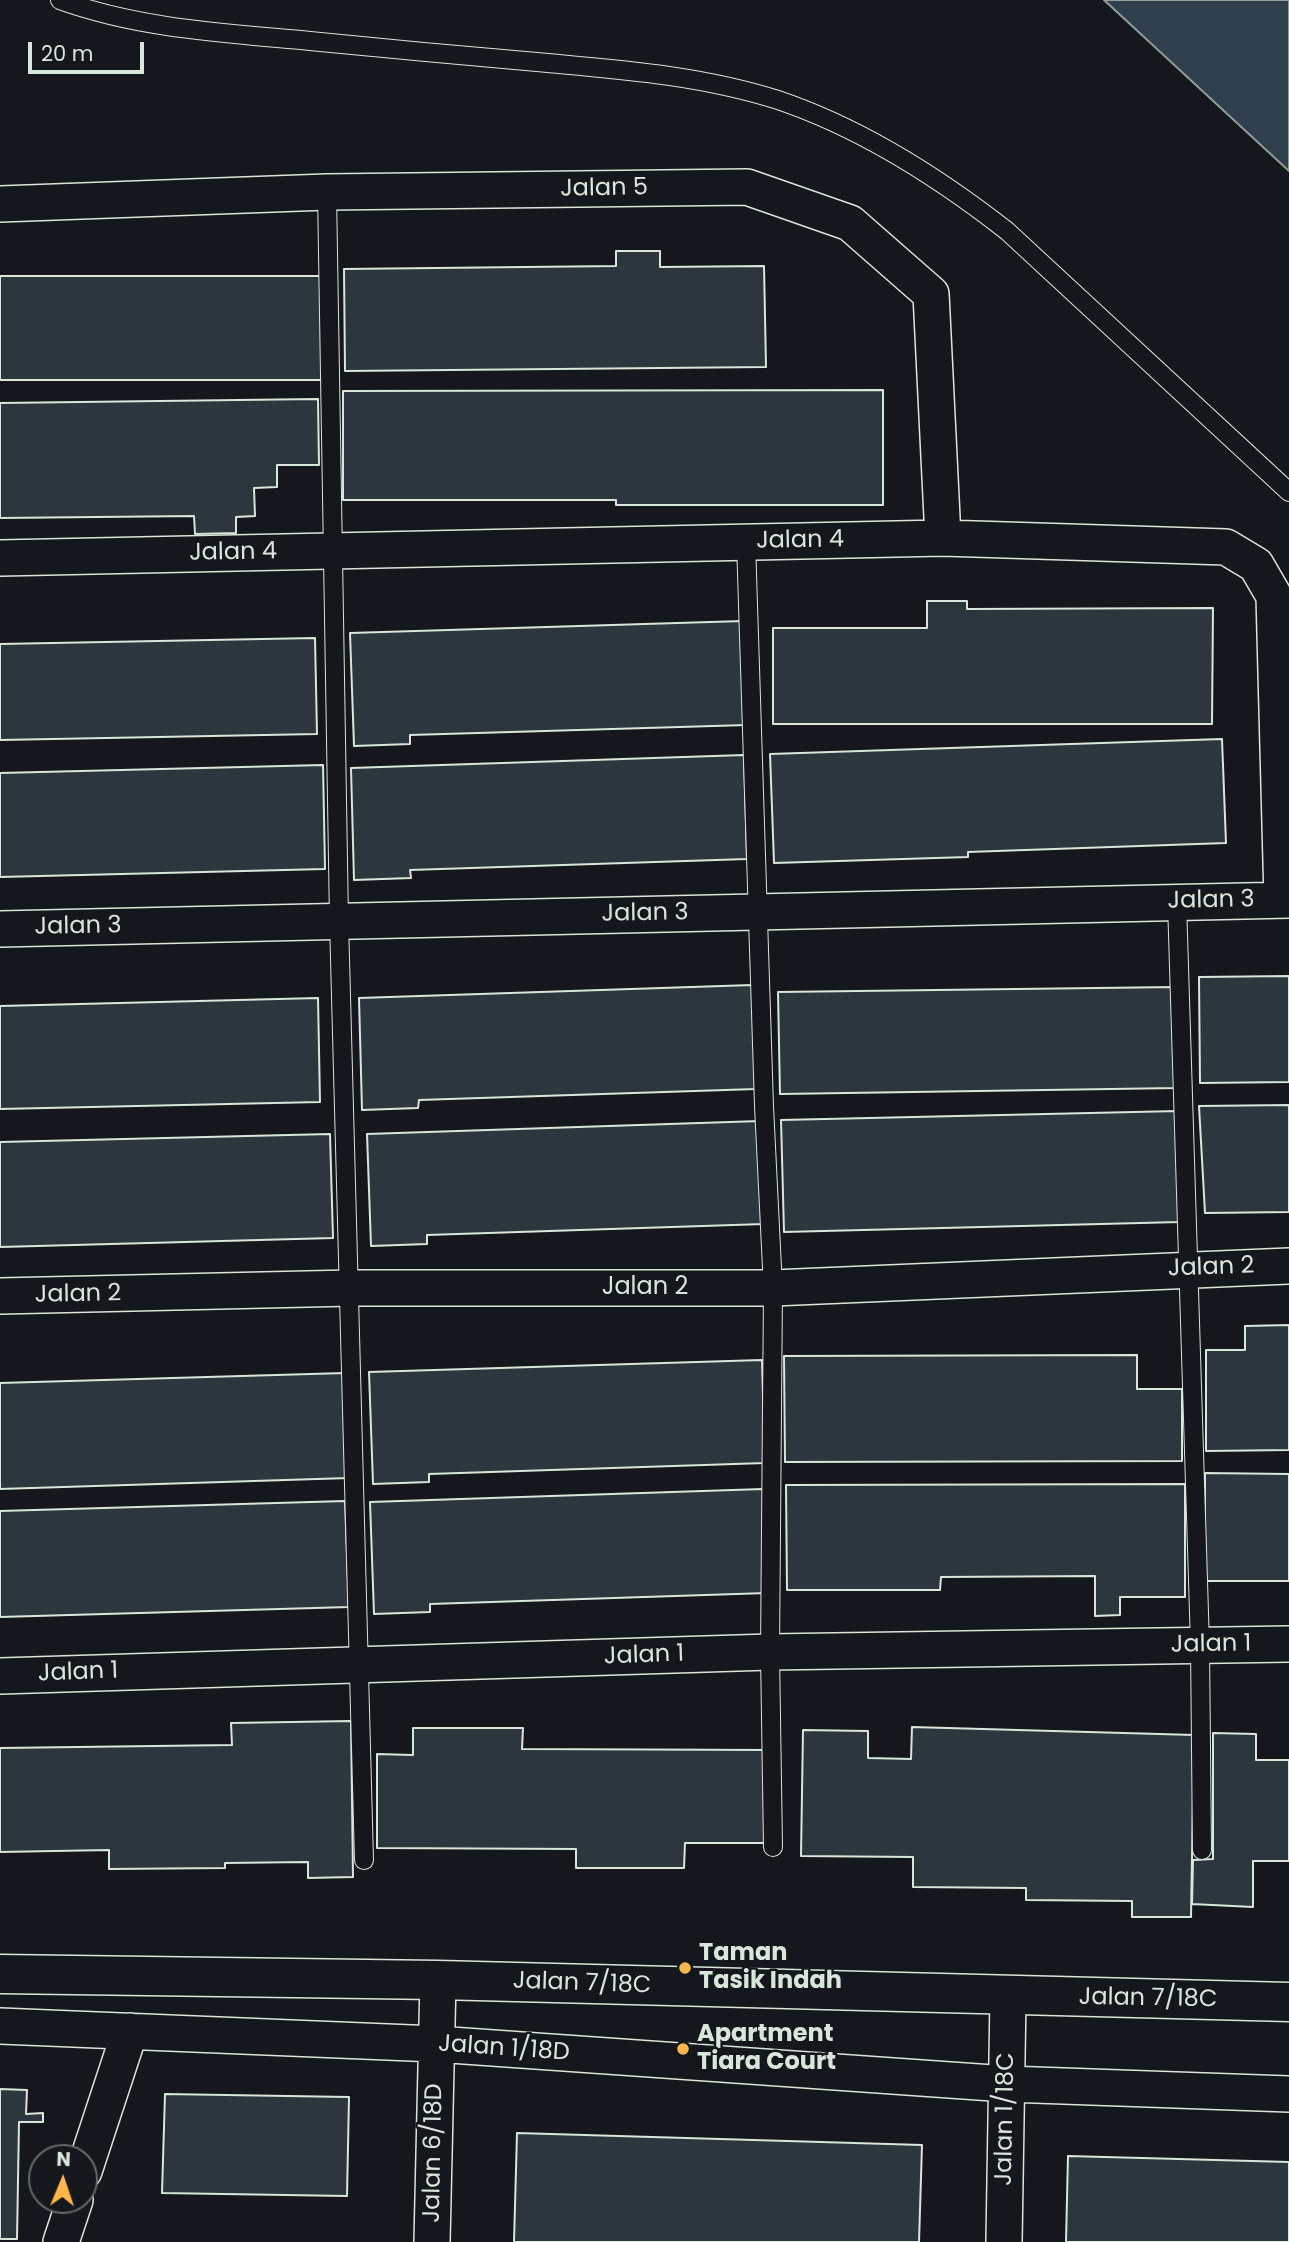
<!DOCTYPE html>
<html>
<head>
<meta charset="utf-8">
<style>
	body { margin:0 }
	#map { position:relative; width:1289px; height:2242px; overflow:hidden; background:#14181c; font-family:Poppins,sans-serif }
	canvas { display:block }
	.north { position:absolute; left:28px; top:2144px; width:70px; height:70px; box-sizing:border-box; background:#14181c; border:2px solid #626a69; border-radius:50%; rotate:2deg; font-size:19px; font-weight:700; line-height:28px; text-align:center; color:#d8e6dc }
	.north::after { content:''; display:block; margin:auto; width:24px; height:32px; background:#ffb74d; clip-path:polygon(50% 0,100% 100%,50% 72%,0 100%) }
	.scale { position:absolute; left:28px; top:42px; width:116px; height:32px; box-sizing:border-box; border:4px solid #d8e6dc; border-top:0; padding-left:9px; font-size:21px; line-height:24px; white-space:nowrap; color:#d8e6dc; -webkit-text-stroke:5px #14181c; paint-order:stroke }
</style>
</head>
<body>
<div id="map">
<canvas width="1289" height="2242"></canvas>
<div class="north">N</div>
<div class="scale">20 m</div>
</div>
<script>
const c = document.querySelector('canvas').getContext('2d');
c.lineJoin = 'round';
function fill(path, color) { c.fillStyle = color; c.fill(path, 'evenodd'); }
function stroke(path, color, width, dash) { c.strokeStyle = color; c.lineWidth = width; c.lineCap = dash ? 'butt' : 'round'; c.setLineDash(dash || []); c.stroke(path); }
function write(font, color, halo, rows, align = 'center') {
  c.font = font + ' Poppins,sans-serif'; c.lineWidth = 5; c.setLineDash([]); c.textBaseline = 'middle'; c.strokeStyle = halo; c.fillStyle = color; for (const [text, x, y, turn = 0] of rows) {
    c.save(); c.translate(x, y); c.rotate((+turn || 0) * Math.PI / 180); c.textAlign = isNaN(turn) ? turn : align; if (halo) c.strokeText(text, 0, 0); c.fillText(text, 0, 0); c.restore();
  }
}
const water = new Path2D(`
	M 1104,0 L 1289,0 L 1289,171 Z`);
fill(water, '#2f3f4d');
stroke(water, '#939e99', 2);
const building = new Path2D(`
	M 616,251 L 660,251 L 660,267 L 764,266 L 766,367 L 345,371 L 344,269 L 616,266 Z
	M 0,276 L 322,276 L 322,380 L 0,380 Z
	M 883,390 L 883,505 L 616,505 L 616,500 L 343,500 L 343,391 Z
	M 318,399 L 319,465 L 277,465 L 277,487 L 254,488 L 255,516 L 236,517 L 236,533 L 195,534 L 194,516 L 0,518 L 0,403 Z
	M 927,601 L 967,601 L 967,609 L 1213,608 L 1212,724 L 773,724 L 773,628 L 927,628 Z
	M 743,621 L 747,725 L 410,735 L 410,744 L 354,746 L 350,633 Z
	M 315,638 L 317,734 L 0,740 L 0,644 Z
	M 1222,739 L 1226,843 L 968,852 L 968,857 L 774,863 L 770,754 Z
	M 744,755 L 747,859 L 410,870 L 411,878 L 354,880 L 351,768 Z
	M 323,765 L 325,869 L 0,877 L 0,773 Z
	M 1289,976 L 1289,1082 L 1200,1083 L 1199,977 Z
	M 752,985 L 756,1089 L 419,1100 L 418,1108 L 362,1110 L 359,998 Z
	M 1176,987 L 1177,1088 L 780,1094 L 778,992 Z
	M 318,998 L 320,1102 L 0,1109 L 0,1006 Z
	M 1289,1105 L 1289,1212 L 1205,1213 L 1199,1106 Z
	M 1178,1111 L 1180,1222 L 784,1232 L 781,1120 Z
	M 760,1121 L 764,1224 L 427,1235 L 427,1244 L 371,1246 L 367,1134 Z
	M 330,1134 L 333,1238 L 0,1247 L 0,1142 Z
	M 1289,1325 L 1289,1450 L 1206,1451 L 1206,1350 L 1245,1350 L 1245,1326 Z
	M 1137,1355 L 1137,1389 L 1182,1389 L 1182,1461 L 785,1462 L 784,1356 Z
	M 762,1360 L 765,1463 L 429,1474 L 429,1482 L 373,1484 L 369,1372 Z
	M 345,1373 L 349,1478 L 0,1489 L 0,1383 Z
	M 1205,1473 L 1289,1474 L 1289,1581 L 1205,1581 Z
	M 1185,1484 L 1185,1597 L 1120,1597 L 1120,1615 L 1095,1616 L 1095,1576 L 941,1577 L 940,1590 L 787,1590 L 786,1485 Z
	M 763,1489 L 767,1593 L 430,1604 L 430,1612 L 374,1614 L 370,1502 Z
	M 345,1501 L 349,1607 L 0,1617 L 0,1511 Z
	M 351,1721 L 353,1877 L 308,1878 L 308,1862 L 225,1863 L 225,1868 L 109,1869 L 109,1850 L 0,1852 L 0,1748 L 232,1745 L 231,1723 Z
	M 912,1727 L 1194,1735 L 1191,1917 L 1132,1917 L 1132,1901 L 1026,1900 L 1026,1888 L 913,1887 L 913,1857 L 801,1856 L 803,1730 L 868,1731 L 868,1758 L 911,1759 Z
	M 413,1728 L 523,1728 L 522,1749 L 769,1750 L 768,1843 L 685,1843 L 684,1868 L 576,1868 L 576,1849 L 377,1848 L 377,1754 L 413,1755 Z
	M 1213,1733 L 1256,1734 L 1256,1760 L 1289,1760 L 1289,1861 L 1253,1861 L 1253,1907 L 1192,1904 L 1193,1860 L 1213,1859 Z
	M 0,2089 L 27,2090 L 26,2114 L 43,2113 L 43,2122 L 19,2122 L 17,2239 L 0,2239 Z
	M 165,2094 L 349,2097 L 347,2196 L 162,2193 Z
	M 517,2133 L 922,2145 L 919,2242 L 514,2242 Z
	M 1068,2156 L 1289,2162 L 1289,2242 L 1066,2242 Z`);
fill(building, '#2c363c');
stroke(building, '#d8e6dc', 2);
const service = new Path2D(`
	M 60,0 C 140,29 226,33 310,41 C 389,49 469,56 548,63 C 625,70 703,76 778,100 C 861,128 938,177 1007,231 L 1289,492
	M 327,192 L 339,921 L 364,1860
	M 746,542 L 764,1106 L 773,1288 L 770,1652 L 773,1847
	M 1177,902 L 1200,1645 L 1202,1850`);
const minor = new Path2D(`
	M 0,204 L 327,192 L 747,187 L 850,223 L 931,294 L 943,538
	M 0,558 L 943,538 L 1226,547 L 1256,565 L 1274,596 L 1282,900
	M 0,929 L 1289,900
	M 0,1296 L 351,1288 L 773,1288 L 1289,1266
	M 0,1676 L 770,1652 L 1289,1644
	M 0,2026 L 436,2044 L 1007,2084 L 1289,2094
	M 84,2171 L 130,2031
	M 61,2242 L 75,2200
	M 432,2242 L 438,1980
	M 1004,2242 L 1008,1997`);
const tertiary = new Path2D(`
	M 0,1974 L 438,1980 L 1289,2002`);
stroke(service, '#d8e6dc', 20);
stroke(minor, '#d8e6dc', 38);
stroke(tertiary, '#d8e6dc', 41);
stroke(service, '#14181c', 18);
stroke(minor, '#14181c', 35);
stroke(tertiary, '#14181c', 38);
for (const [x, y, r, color] of [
	[685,1968,7,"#ffb74d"],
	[683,2049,7,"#ffb74d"]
]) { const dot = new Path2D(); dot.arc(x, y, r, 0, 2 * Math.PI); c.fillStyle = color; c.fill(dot); stroke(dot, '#14181c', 2.5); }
write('24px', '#d8e6dc', '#14181c', [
	["Jalan 5",604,189,-1],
	["Jalan 4",800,541,-1],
	["Jalan 4",233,553,-1],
	["Jalan 3",1211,901,-1],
	["Jalan 3",645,914,-1],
	["Jalan 3",78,927,-1],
	["Jalan 2",1211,1268,-2],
	["Jalan 2",645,1288],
	["Jalan 2",78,1295,-1],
	["Jalan 1",1211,1645,-1],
	["Jalan 1",644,1656,-2],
	["Jalan 1",78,1673,-2],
	["Jalan 7/18C",582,1984,2],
	["Jalan 7/18C",1148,1999,1],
	["Jalan 1/18D",504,2049,4],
	["Jalan 1/18C",1006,2119,-89],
	["Jalan 6/18D",434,2153,-89]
]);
write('bold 24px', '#d8e6dc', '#14181c', [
	["Taman",699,1954],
	["Tasik Indah",699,1982],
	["Apartment",697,2035],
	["Tiara Court",697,2063]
], 'left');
</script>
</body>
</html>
